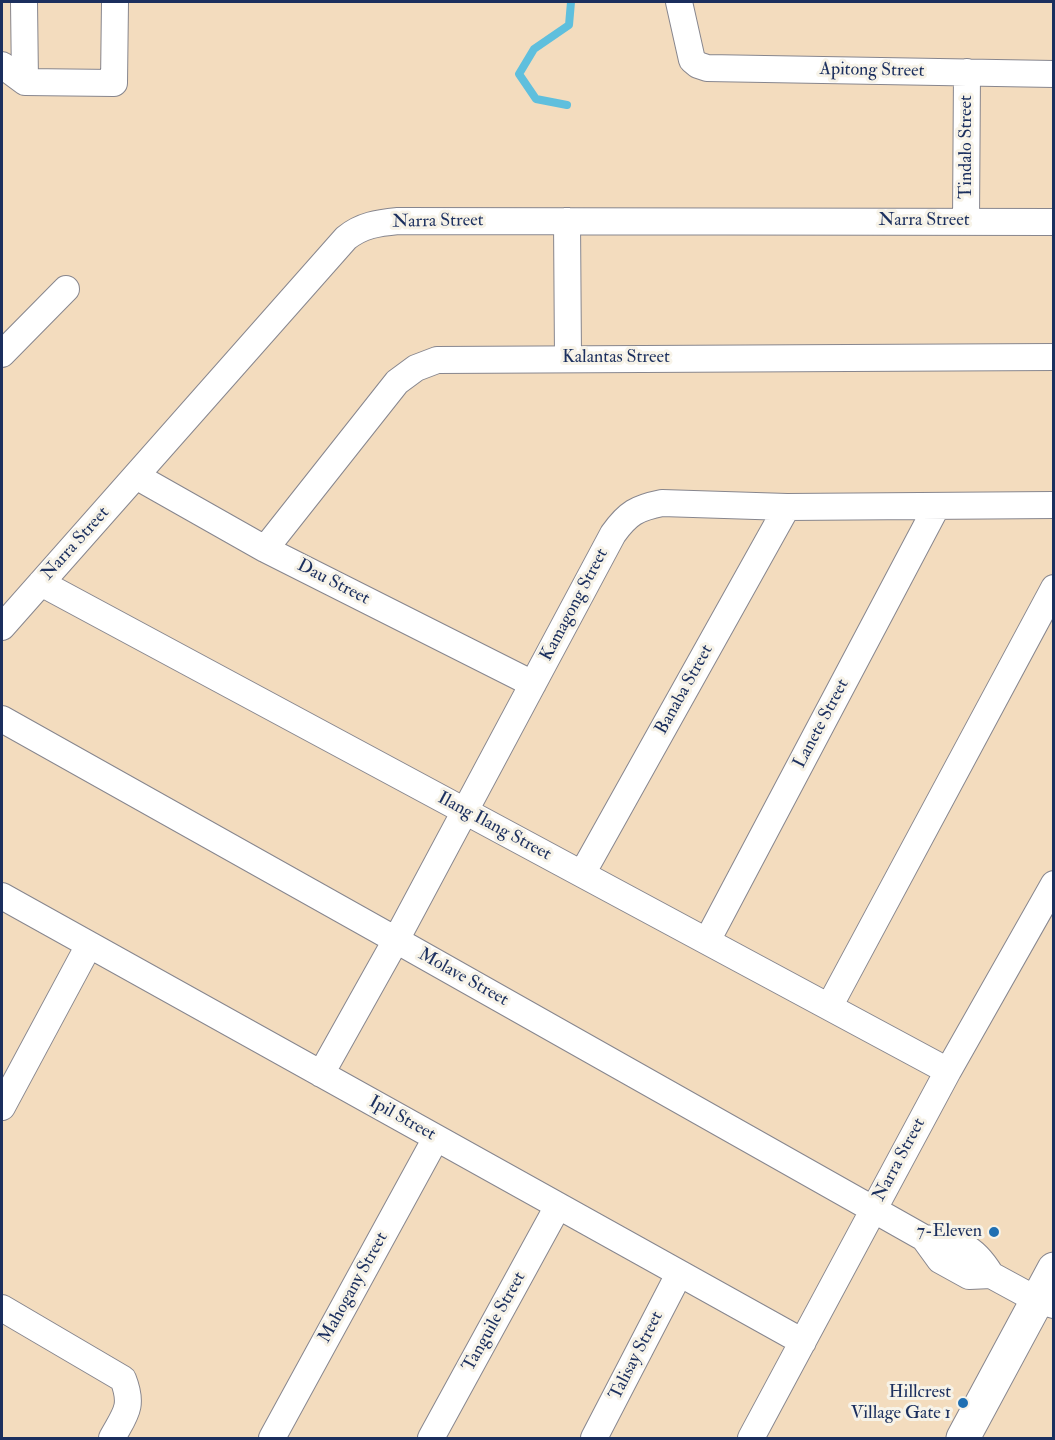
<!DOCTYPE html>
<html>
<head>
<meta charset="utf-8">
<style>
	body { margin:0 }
	#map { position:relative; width:1055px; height:1440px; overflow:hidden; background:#f3dcbe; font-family:"IM FELL Double Pica",serif }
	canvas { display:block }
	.frame { position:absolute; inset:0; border:3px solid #1b2f5e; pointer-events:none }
</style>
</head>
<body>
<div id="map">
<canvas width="1055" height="1440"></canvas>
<div class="frame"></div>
</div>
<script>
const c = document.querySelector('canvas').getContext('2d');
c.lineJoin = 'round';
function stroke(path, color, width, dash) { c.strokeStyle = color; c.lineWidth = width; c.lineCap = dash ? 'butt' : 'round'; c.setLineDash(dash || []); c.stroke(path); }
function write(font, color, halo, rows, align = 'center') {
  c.font = font + ' "IM FELL Double Pica",serif'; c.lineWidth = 6; c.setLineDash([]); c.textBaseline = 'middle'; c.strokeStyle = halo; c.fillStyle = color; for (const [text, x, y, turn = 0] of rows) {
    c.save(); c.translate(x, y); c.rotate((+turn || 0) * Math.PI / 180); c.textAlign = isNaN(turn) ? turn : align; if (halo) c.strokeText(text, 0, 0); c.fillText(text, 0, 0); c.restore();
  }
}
stroke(new Path2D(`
	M 567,105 L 536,99 L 519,74 L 534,49 L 569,25 L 571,2`), '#5fbfdd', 8);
const minor = new Path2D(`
	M 24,2 L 25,82
	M 679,2 L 692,60 L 698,65 L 707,68 L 1054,74
	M 2,65 L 25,82 L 114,83 L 115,2
	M 567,221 L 568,358
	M 966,221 L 967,72
	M 2,354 L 66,289
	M 136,476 L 265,549 L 533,684
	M 265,549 L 397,382 L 416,368 L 437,360 L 1054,357
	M 41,583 L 948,1071
	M 2,627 L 346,238 C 362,225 378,223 398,221 L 1054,222
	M 2,719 L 396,940 L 924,1238 L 940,1260 L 969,1276 L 991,1275 L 1037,1300 L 1054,1305
	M 582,874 L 787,507
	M 2,896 L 803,1342
	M 707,941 L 937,506
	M 829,1007 L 1054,588
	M 321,1074 L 396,940 L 613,534 C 628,513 637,508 662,503 L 787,507 L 1054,505
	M 2,1107 L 89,945
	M 924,1238 C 958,1241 973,1245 991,1275
	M 2,1308 L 123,1379 C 134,1407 125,1414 112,1438
	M 272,1438 L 436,1138
	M 431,1438 L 558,1206
	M 594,1438 L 679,1274
	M 751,1438 L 948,1071 L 1054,884`);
const major = new Path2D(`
	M 963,1438 L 1054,1269`);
stroke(minor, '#87868e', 28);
stroke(major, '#87868e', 35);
stroke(minor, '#fff', 26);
stroke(major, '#fff', 33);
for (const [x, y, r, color] of [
	[994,1232,6,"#1f6fb2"],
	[963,1403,6,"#1f6fb2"]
]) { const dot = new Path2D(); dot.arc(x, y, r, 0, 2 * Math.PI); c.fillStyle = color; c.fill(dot); stroke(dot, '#f7f3e8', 2); }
write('18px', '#1b2f5e', '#f7f3e8', [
	["Apitong Street",872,71,1],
	["Tindalo Street",967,147,-90],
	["Narra Street",924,221],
	["Narra Street",438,222,-1],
	["Kalantas Street",616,358],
	["Narra Street",76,544,-48],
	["Dau Street",333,583,27],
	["Kamagong Street",575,605,-62],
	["Banaba Street",685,690,-61],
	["Lanete Street",822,724,-62],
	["Ilang Ilang Street",494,827,28],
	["Molave Street",463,978,29],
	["Ipil Street",402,1119,29],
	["Narra Street",900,1160,-62],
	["Mahogany Street",354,1288,-61],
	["Tanguile Street",495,1322,-61],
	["Talisay Street",637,1356,-63]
]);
write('18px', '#1b2f5e', '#f7f3e8', [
	["7-Eleven",982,1232],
	["Hillcrest",951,1393],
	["Village Gate 1",951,1414]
], 'right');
</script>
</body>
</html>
